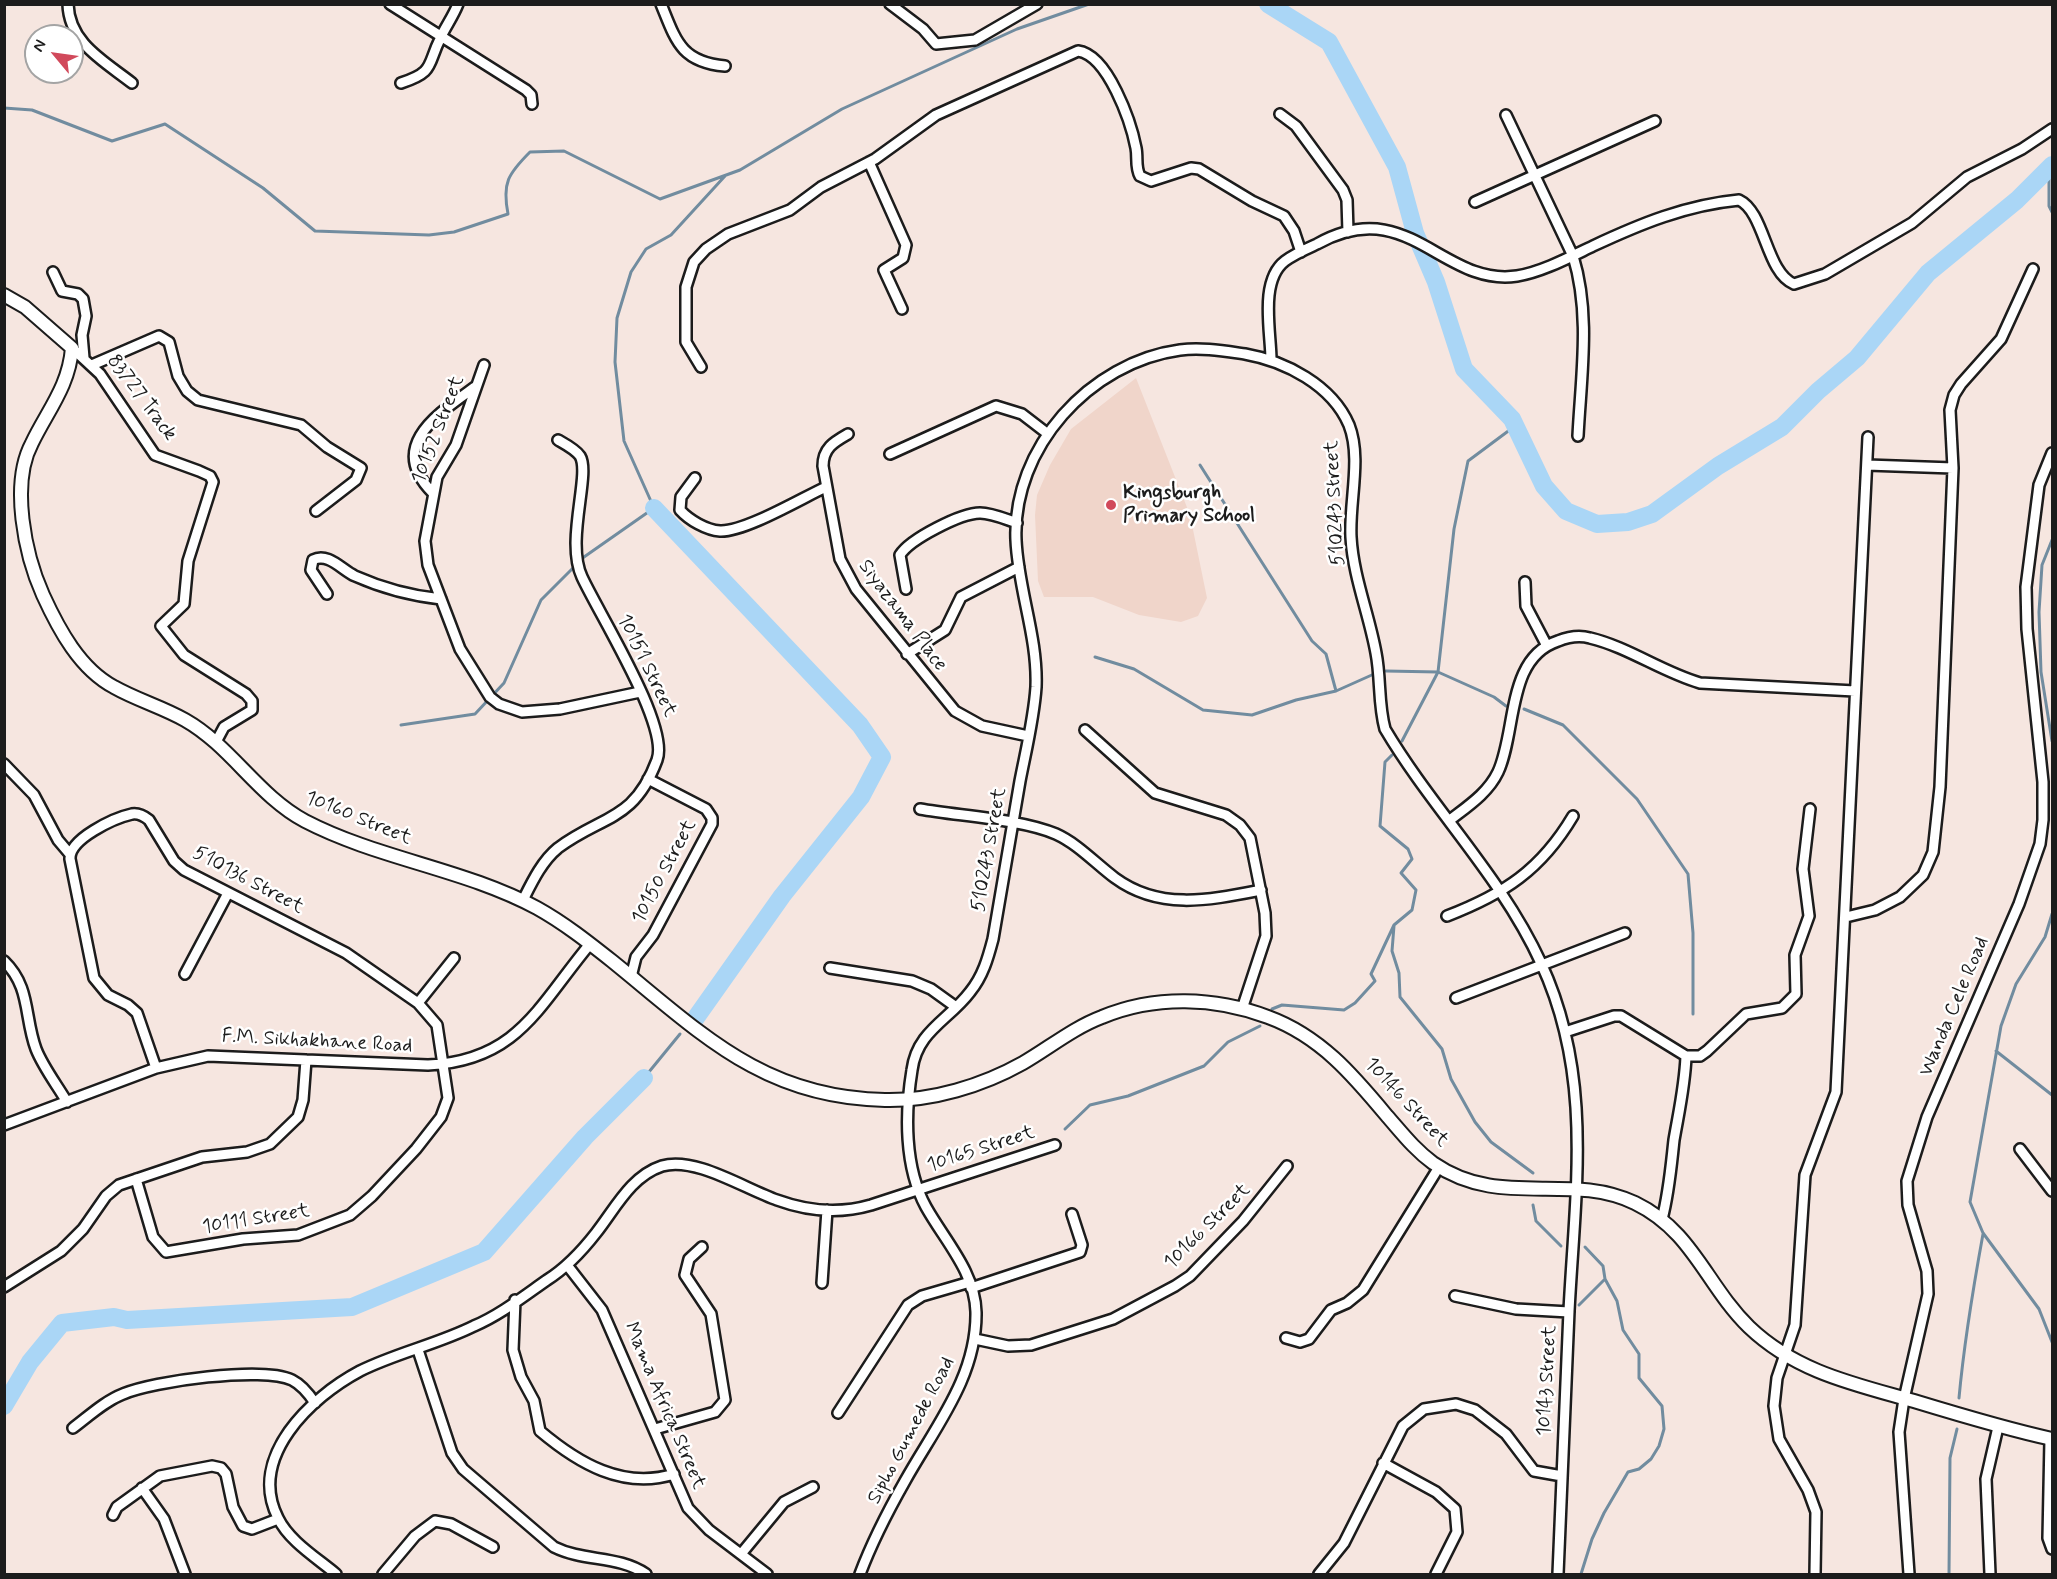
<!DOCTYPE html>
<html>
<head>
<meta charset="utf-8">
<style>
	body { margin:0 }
	#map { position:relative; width:2057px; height:1579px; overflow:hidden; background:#f6e6e0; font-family:Mynerve,sans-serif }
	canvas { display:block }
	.frame { position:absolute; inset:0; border:6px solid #1c1c1c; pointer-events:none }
	.north { position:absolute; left:24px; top:24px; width:60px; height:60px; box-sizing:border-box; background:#fff; border:2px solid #a4a4a4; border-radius:50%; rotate:299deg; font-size:16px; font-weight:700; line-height:24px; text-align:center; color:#1c1c1c }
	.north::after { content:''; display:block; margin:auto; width:21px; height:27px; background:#d1495b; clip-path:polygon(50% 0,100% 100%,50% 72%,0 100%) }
</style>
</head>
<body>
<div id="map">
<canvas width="2057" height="1579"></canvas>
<div class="frame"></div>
<div class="north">N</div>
</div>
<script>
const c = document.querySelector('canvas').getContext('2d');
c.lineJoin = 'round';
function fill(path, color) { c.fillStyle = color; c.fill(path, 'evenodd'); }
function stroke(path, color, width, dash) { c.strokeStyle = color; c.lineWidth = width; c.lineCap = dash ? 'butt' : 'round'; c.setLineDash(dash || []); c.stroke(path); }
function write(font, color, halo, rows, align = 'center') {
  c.font = font + ' Mynerve,sans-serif'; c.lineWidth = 5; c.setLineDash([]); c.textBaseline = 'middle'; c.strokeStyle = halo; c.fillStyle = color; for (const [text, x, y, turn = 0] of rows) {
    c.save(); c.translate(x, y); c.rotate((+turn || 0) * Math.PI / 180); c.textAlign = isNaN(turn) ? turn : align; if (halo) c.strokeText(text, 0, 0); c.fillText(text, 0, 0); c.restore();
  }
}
fill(new Path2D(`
	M 1136,378 L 1190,515 L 1207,598 L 1198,616 L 1181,622 L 1139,615 L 1093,597 L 1044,597 L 1038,581 L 1035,515 L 1037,495 L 1050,465 L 1071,429 Z`), '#f0d5ca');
stroke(new Path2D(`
	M 4,108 L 32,110 L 112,141 L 165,124 L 263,188 L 315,231 L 429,235 L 454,232 L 508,214 C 502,183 508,174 530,152 L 564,151 L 660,199 L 740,170 L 842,109 L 1017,29 L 1089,4
	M 2049,168 L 2049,206 L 2052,212
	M 1200,465 L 1312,641 L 1326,654 L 1336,691
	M 2052,540 L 2042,565 L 2039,612 L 2041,672 L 2052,741
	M 1095,657 L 1134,669 L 1203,710 L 1252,715 L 1296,700 L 1336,691 L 1374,674
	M 1386,671 L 1438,672 L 1494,697 L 1506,706
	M 1524,709 L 1563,725 L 1637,799 L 1688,874 L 1693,933 L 1693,1014
	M 401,725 L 475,714 L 504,683 L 541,600 L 584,557 L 654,508 L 624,441 L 615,362 L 617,318 L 631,272 L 646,249 L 671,235 L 725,176
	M 1402,741 L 1438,672 L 1454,529 L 1468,461 L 1515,426
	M 2052,914 L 2045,937 L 2016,984 L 2001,1026 L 1970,1202 L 1983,1233 L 2039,1309 L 2052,1342
	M 1394,926 L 1392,951 L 1399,973 L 1400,997 L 1442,1049 L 1451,1079 L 1475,1122 L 1491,1142 L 1533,1173
	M 1272,1009 L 1282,1005 L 1344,1010 L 1355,1003 L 1375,981 L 1371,974 L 1394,925 L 1412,910 L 1416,890 L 1401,873 L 1412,859 L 1408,849 L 1380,826 L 1385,762 L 1392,755
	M 1996,1051 L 2052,1095
	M 644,1078 L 680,1034
	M 1065,1129 L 1090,1105 L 1128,1096 L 1204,1066 L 1228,1042 L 1260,1026
	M 1533,1205 L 1536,1221 L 1561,1246
	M 1579,1305 L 1605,1279
	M 1959,1398 C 1964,1343 1973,1289 1983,1234
	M 1581,1574 L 1592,1539 L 1604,1513 L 1628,1472 L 1639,1469 L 1651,1459 L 1659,1446 L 1664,1429 L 1662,1406 L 1639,1378 L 1639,1354 L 1623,1330 L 1617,1301 L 1605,1279 L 1603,1266 L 1585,1247
	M 1949,1574 L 1950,1458 L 1957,1429`), '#718c9f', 3);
stroke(new Path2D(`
	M 1268,4 L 1329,42 L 1397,167 L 1415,233 L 1436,282 L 1464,369 L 1512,419 L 1544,486 L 1566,511 L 1597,524 L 1628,522 L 1652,514 L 1718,466 L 1782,427 L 1818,391 L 1857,358 L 1928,273 L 2017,200 L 2052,165
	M 654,508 L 860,725 L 882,757 L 861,797 L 782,896 L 695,1019
	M 4,1406 L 30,1362 L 62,1323 L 114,1317 L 127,1320 L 352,1307 L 484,1252 L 585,1137 L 644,1078`), '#aad6f6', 18);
const minor = new Path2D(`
	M 68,4 C 69,43 104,61 132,83
	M 390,4 L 526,90 L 531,95 L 532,104
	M 661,4 C 676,41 681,62 725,66
	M 890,4 L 923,29 L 936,44 L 975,40 L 1037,4
	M 401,83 C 435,72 427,65 440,39 C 445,27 453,17 458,4
	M 1280,114 L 1296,126 L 1343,190 L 1347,200 L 1348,232
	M 1506,115 L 1573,256 C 1591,314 1581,376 1578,436
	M 869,162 L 906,245 L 903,258 L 884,270 L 902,309
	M 1475,202 L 1655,121
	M 53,272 L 62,291 L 78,294 L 83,299 L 86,316 L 82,335 L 84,358
	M 72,348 L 100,374 L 155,455 L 199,471 L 210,476 L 213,482 L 188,561 L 184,604 L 161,626 L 184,655 L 246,694 L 252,701 L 252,710 L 224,727 L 216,742
	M 1271,360 C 1271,332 1259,281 1285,261 C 1294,254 1306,249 1317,244 C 1408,193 1442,287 1517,276 C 1542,272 1570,257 1593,246 C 1640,224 1686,205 1739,200 C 1765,212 1766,273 1794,284 L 1825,274 L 1912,223 L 1967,177 L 2022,149 L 2052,129
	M 92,365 L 159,336 L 169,342 L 178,376 L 187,391 L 198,400 L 301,425 L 327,447 L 361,468 L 356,480 L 316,511
	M 484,365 L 456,445 L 437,477 L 425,541 L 428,565 L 460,649 L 490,697 L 499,704 L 522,712 L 560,709 L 640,692
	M 701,367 L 686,342 L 686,287 L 694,262 L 706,249 L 728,234 L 790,210 L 821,187 L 875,159 L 936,115 L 1078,51 C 1108,55 1131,122 1136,148 C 1138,158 1135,167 1140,176 L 1151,181 L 1191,168 L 1199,169 L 1252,201 L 1284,216 L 1294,231 L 1301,252
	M 848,434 C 834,442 823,448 823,466 L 840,559 L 856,589 L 955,711 L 982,726 L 1028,736
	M 890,454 L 996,406 L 1022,414 L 1048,434
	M 1867,465 L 1953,468
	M 695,478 L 681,497 L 680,510 C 689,520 706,530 720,531 C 745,532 802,498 826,487
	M 433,493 C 386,446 438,414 475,387
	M 1525,582 L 1526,606 L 1547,646
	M 906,589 L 900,555 C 910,539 961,513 980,513 C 992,513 1005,519 1017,523
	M 327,594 L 311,570 L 313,560 C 328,552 342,570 355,576 C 382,588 412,596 441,599
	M 907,654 L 945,630 L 961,597 L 1019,567
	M 1085,730 L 1155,793 L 1226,815 L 1240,825 L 1250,838 L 1265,913 L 1266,936 L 1242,1009
	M 4,764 L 34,795 L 58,840 L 69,853
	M 920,809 C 959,816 1021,819 1056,834 C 1078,844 1095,863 1115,878 C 1160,911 1210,900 1261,890
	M 1450,820 C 1468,806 1488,793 1498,772 C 1517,731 1506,658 1558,641 C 1568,637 1579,635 1590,638 C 1628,647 1662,672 1700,683 L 1855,691
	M 523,900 C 532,882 542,861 558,848 C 602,815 634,822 657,760 C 670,726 599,614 582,577 C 565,541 591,474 580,456 C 575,449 565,444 558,440
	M 1447,916 C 1504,894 1541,870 1573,816
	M 1846,917 L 1875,910 L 1900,897 L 1923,875 L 1933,852 L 1940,787 L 1953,468 L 1950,410 L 1954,395 L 1961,384 L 2001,339 L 2033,269
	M 4,961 C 31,987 24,1017 36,1049 C 43,1067 57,1085 67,1102
	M 830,968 L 912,981 L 931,989 L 956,1007
	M 185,974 L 228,893
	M 631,977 L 636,957 L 653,935 L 712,824 L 712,818 L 706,809 L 648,779
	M 1456,998 L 1625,933
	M 418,1003 L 454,958
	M 1565,1032 L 1614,1016 L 1621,1016 L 1686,1056 C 1685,1085 1679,1111 1674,1140 C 1671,1167 1669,1193 1662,1219
	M 1686,1056 L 1700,1056 L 1707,1051 L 1746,1014 L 1782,1008 L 1796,994 L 1795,955 L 1809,916 L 1803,869 L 1810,809
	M 4,1125 L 156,1068 L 208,1056 L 428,1065 C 518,1061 539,1005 590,944
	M 2020,1149 L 2052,1191
	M 136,1179 L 153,1237 L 166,1252 L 243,1239 L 298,1235 L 350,1215 L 372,1196 L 416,1149 L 441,1117 L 448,1098 L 437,1025 L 418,1003 L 346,953 L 184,870 L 174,861 L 149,820 C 144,816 138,813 132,814 C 114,818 69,839 70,859 L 94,978 L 108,995 L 128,1005 L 137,1013 L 156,1068
	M 567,1265 L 602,1310 L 688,1508 L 709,1530 L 767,1574
	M 822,1283 L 827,1210
	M 4,1287 L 61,1251 L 83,1229 L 106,1196 L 119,1185 L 202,1157 L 247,1152 L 270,1144 L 298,1117 L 303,1100 L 306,1060
	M 971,1288 L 1080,1252 L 1082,1245 L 1072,1214
	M 1455,1296 L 1516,1309 L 1569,1312
	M 515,1300 L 513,1350 L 521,1377 L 534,1401 L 540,1431 C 578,1463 623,1490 674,1474
	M 1286,1338 L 1300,1342 L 1309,1339 L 1331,1310 L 1347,1303 L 1363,1290 L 1439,1167
	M 975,1339 L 1008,1346 L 1031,1345 L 1113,1319 L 1175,1286 L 1190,1276 L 1243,1221 L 1287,1166
	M 418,1350 L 452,1453 L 463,1469 L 554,1547 C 584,1562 618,1555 646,1574
	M 838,1413 L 908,1305 L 922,1296 L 970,1282
	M 73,1428 C 89,1416 105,1401 123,1394 C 153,1381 263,1366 292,1380 C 302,1385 309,1394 315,1403
	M 655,1429 L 715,1412 L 725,1400 L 711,1314 L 685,1275 L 689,1259 L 702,1247
	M 2050,1439 L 2048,1538 L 2052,1549
	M 1383,1463 L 1436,1492 L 1455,1509 L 1457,1532 L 1436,1574
	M 142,1488 L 164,1519 L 185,1574
	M 113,1515 L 117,1507 L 160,1476 L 212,1466 L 221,1468 L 226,1474 L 233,1507 L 243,1526 L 252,1529 L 278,1519
	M 741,1554 L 784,1502 L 813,1487
	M 336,1574 C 317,1558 289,1541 278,1518 C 247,1457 311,1397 360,1371 C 396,1353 438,1344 474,1326 C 500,1315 524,1296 547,1280 C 566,1268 582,1251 596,1233 C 615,1209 631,1176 662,1166 C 695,1156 745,1189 777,1200 C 807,1211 840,1214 871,1205 L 1055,1145
	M 383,1574 L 415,1536 L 435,1521 L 451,1524 L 493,1547
	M 860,1574 C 872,1542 888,1511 905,1481 C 935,1427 977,1377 976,1312 C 975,1272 945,1241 926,1207 C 904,1167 905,1113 912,1070 C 917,1031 949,1020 970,992 C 983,976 988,958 993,939 C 1002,886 1011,833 1020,781 C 1026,750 1034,718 1036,687 C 1038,637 1018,589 1016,540 C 1012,448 1090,362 1180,350 C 1201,347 1224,351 1245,354 C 1285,361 1332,385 1349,425 C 1362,458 1349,502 1351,537 C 1353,576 1369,614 1376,653 C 1381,678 1378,704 1385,729 C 1433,810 1501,876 1541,963 C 1594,1077 1575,1191 1569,1311 C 1565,1399 1561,1487 1558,1574
	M 1319,1574 L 1344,1543 L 1403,1426 L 1424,1409 L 1456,1404 L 1475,1410 L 1506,1434 L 1534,1471 L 1562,1476
	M 1815,1574 L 1816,1512 L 1808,1490 L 1779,1439 L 1774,1406 L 1777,1378 L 1795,1325 L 1805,1175 L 1836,1092 L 1868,437
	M 1909,1574 L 1899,1432 L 1904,1399 L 1928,1294 L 1927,1271 L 1908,1205 L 1907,1181 L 1927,1117 L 2019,904 L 2040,844 L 2043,820 L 2043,782 L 2027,629 L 2026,587 L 2039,485 L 2052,453
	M 1990,1574 L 1986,1479 L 1998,1427`);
const tertiary = new Path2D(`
	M 4,295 L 25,307 L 72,348 C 69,386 48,410 32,443 C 10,484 25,555 43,595 C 59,630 80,669 114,687 C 137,700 162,707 185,720 C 231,746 258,796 305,821 C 378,859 465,869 537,908 C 564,923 588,942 612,961 C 701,1033 763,1098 885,1100 C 932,1101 982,1086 1023,1063 C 1049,1048 1073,1028 1102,1017 C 1155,995 1215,997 1268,1017 C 1320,1036 1353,1075 1387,1116 C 1402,1133 1415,1150 1433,1163 C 1501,1210 1568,1171 1635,1203 C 1693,1231 1706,1285 1749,1327 C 1796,1372 1854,1384 1914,1401 C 1960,1415 2006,1429 2052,1439`);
stroke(minor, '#1c1c1c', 14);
stroke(tertiary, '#1c1c1c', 16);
stroke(minor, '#fff', 9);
stroke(tertiary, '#fff', 12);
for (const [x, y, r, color] of [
	[1111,505,6,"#d1495b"]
]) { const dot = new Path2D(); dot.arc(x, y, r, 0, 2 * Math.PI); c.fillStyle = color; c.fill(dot); stroke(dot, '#fff', 2); }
write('20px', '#1c1c1c', '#fff', [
	["83727 Track",141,398,53],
	["10152 Street",439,430,-69],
	["510243 Street",1336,503,-93],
	["Siyazama Place",902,616,53],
	["10151 Street",646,666,64],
	["10160 Street",358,819,22],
	["510243 Street",990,850,-80],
	["10150 Street",665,872,-62],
	["510136 Street",248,881,28],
	["Wanda Cele Road",1955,1007,-67],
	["F.M. Sikhakhane Road",317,1042,3],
	["10146 Street",1406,1103,47],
	["10165 Street",981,1150,-18],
	["10111 Street",256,1220,-9],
	["10166 Street",1208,1227,-45],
	["10143 Street",1548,1381,-87],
	["Mama Africa Street",664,1406,67],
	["Sipho Gumede Road",912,1431,-62]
]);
write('bold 20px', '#1c1c1c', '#fff', [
	["Kingsburgh",1123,494],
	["Primary School",1123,517]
], 'left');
</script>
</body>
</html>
